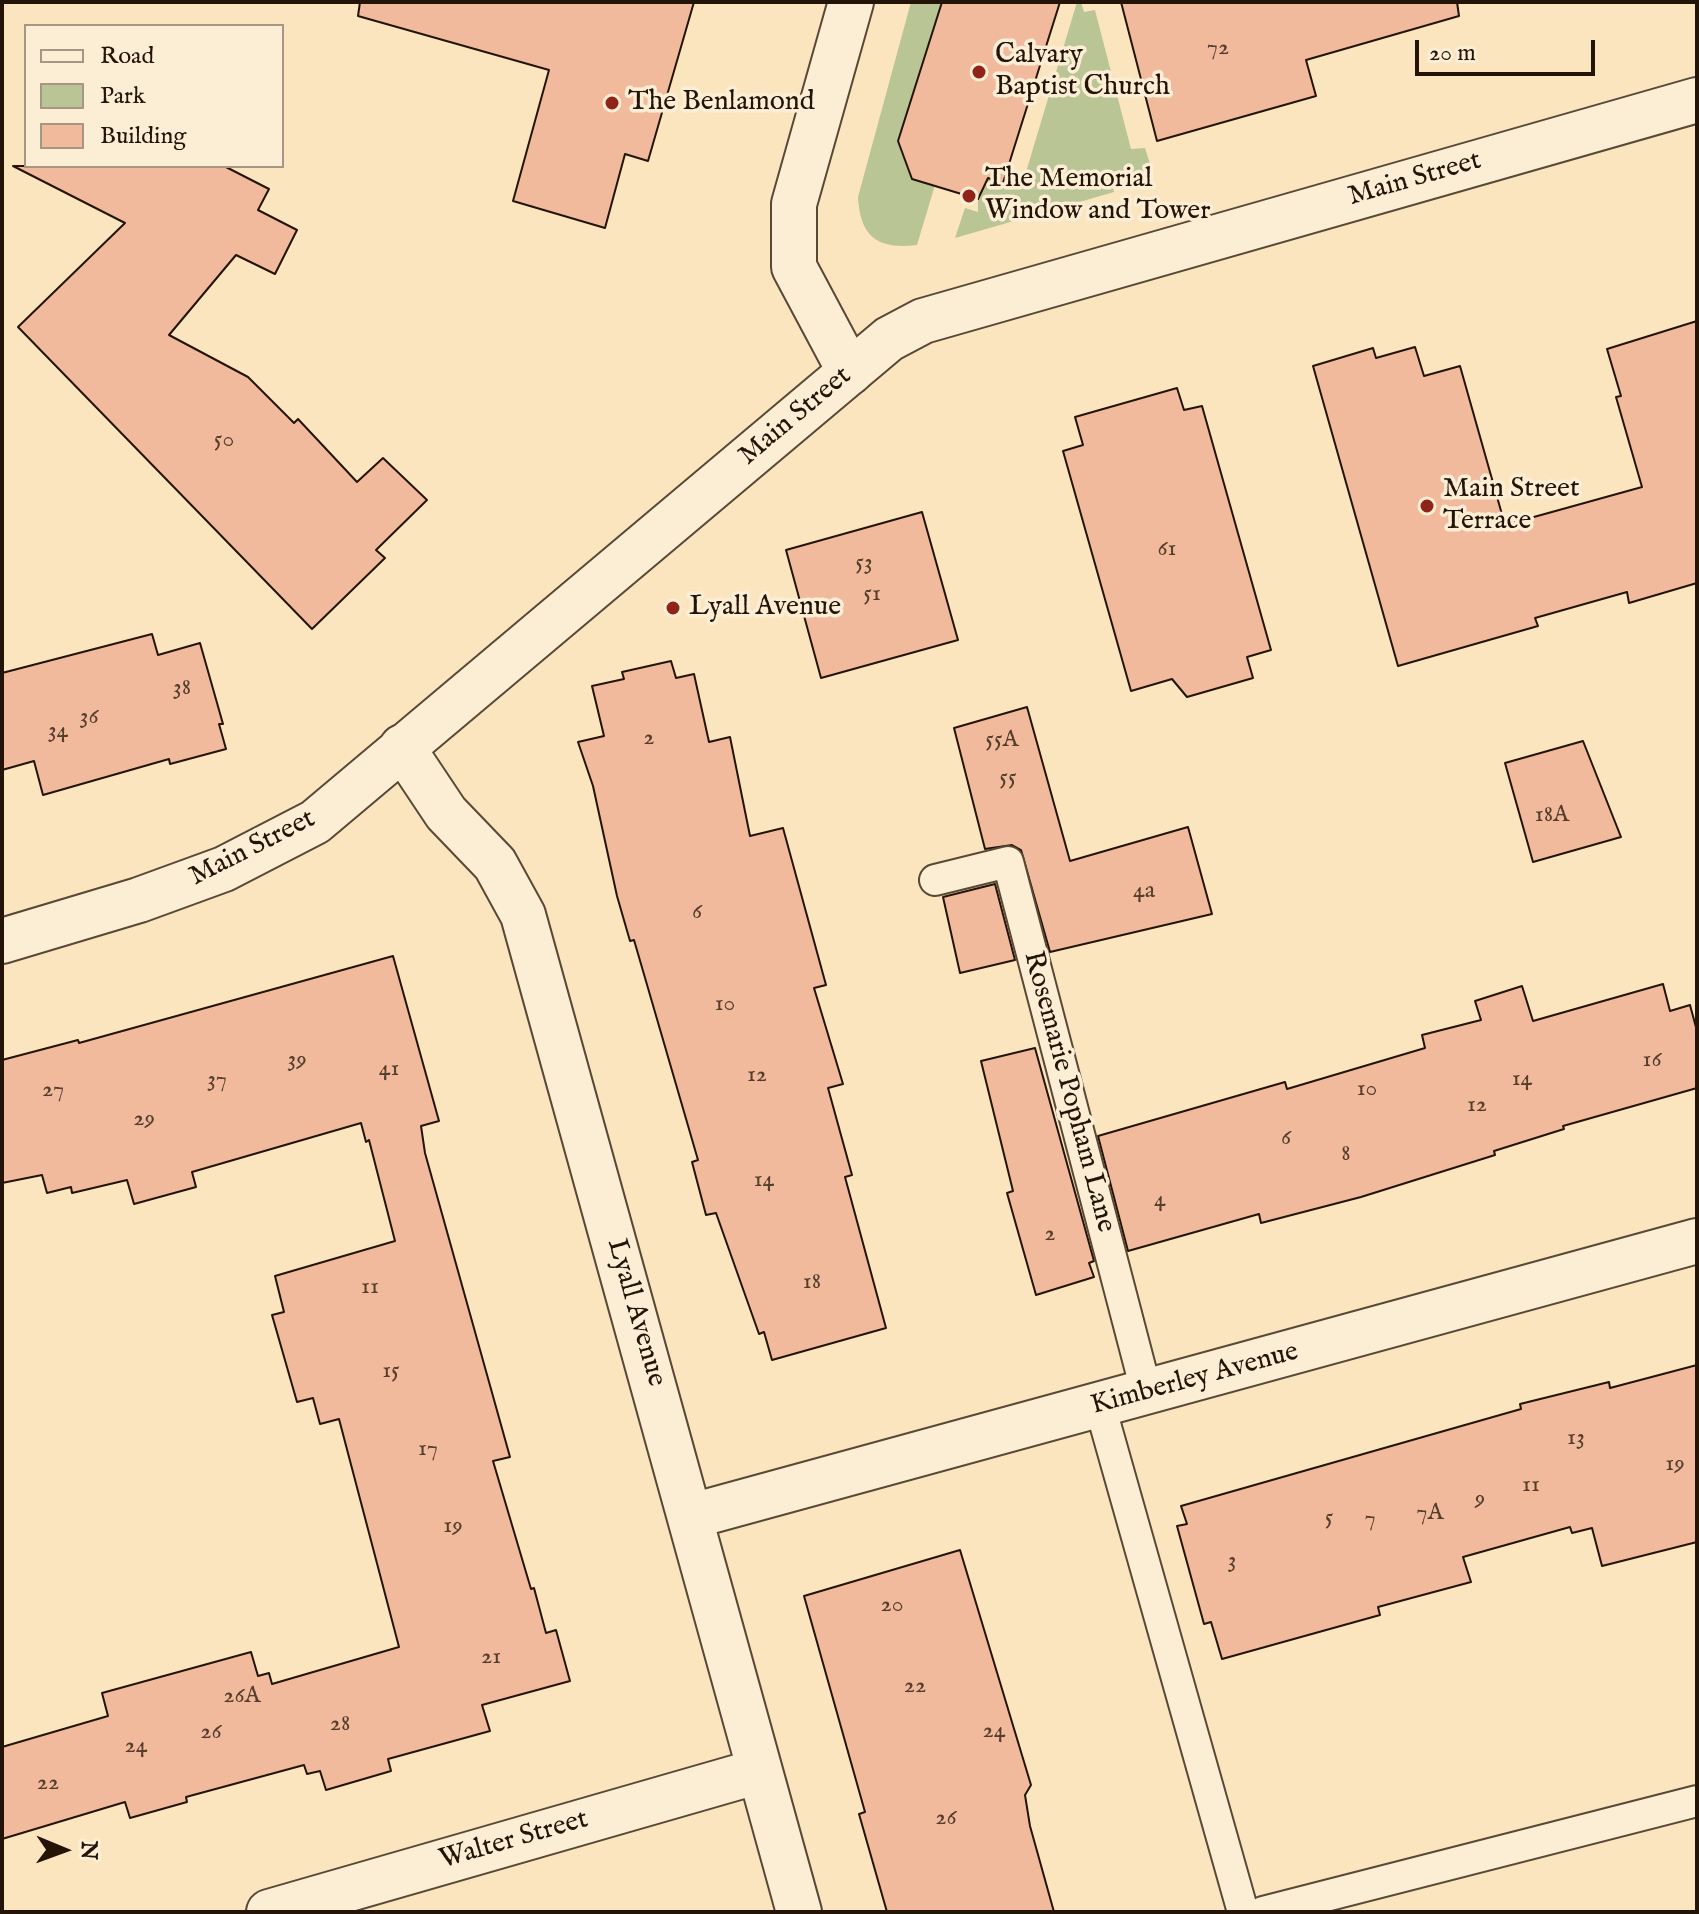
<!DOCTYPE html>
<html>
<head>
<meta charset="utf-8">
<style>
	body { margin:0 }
	#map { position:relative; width:1699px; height:1914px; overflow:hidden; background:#fae5bf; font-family:"IM FELL English",serif }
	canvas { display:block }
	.frame { position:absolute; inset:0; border:4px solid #231407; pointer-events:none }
	.legend { position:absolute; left:24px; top:24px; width:260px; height:144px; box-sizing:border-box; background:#fceed5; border:2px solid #a59783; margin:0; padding:10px 14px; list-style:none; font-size:24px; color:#231407 }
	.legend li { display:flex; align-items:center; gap:16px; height:40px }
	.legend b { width:40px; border:2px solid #a59783 }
	.north { position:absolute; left:24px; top:1810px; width:80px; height:80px; -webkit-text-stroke:6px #fceed5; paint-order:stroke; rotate:91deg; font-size:22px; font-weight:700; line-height:32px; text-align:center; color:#231407 }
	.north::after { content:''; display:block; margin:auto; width:28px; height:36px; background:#231407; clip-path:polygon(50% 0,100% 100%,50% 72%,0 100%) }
	.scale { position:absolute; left:1415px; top:40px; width:180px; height:36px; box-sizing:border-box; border:4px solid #231407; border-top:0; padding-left:10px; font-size:24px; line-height:28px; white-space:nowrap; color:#231407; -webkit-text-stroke:6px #fceed5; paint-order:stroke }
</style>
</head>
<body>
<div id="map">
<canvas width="1699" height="1914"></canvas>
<div class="frame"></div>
<ul class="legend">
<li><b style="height:10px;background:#fceed5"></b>Road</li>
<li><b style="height:22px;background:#bac595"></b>Park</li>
<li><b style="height:22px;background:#f1ba9d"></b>Building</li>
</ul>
<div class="north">N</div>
<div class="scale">20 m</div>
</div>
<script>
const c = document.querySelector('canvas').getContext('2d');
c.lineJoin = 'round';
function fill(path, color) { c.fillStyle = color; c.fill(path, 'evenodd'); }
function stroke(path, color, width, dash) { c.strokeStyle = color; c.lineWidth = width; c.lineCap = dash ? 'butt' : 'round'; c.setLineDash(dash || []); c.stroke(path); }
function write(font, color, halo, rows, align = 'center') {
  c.font = font + ' "IM FELL English",serif'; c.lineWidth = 7; c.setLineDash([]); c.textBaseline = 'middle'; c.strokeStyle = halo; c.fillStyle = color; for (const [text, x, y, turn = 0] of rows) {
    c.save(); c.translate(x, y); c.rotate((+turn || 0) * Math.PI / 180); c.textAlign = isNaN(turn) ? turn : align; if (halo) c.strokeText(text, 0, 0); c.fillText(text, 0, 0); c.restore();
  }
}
fill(new Path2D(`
	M 911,2 L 942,2 L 898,141 L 904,156 L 935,185 L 917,245 C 877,250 860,236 858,197 Z
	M 1077,2 L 1081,2 L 1084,12 L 1095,10 L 1131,149 L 1145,148 L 1152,170 L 1112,185 L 1114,192 L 955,238 L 965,208 L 978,212 L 978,199 L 988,178 L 1010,187 L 1023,182 Z`), '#bac595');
const building = new Path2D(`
	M 360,2 L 694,2 L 648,161 L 625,154 L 605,228 L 513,201 L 549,70 L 358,16 Z
	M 942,2 L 1060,2 L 1003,183 L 988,178 L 978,199 L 912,179 L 898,141 Z
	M 1121,2 L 1457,2 L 1459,16 L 1306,60 L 1316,96 L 1157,141 Z
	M 13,166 L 224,166 L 269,189 L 258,210 L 297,230 L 275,274 L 236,255 L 169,335 L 248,377 L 294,423 L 298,419 L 357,482 L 383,458 L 427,500 L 376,550 L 385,558 L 312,629 L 18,327 L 125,223 Z
	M 1697,321 L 1697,583 L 1629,603 L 1627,592 L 1535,618 L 1538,626 L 1398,666 L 1313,366 L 1373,348 L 1376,358 L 1415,347 L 1424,376 L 1460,366 L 1505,525 L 1642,487 L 1616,397 L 1621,396 L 1607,349 Z
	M 1177,388 L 1184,410 L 1202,406 L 1271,650 L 1247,657 L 1253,678 L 1187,697 L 1172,679 L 1131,691 L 1063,451 L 1083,445 L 1075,417 Z
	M 922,512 L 958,640 L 821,678 L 786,550 Z
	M 152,634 L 158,655 L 200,643 L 223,724 L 219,724 L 226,749 L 170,764 L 169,759 L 43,795 L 34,761 L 2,770 L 2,673 Z
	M 671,661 L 676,678 L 694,674 L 709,742 L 730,737 L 750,836 L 783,828 L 826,985 L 814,988 L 843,1084 L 828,1088 L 852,1175 L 845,1177 L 886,1328 L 772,1360 L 764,1332 L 759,1334 L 716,1213 L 706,1215 L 692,1162 L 698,1160 L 634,940 L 630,941 L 617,896 L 593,786 L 578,742 L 604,736 L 592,686 L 624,679 L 622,672 Z
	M 1027,707 L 1070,861 L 1188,827 L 1212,914 L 1050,952 L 1021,850 L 1012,845 L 985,849 L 954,728 Z
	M 1583,741 L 1621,837 L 1533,862 L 1505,763 Z
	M 995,884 L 1015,960 L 960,973 L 943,897 Z
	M 393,956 L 439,1121 L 421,1126 L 425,1153 L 510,1457 L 493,1461 L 531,1589 L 534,1588 L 546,1633 L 556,1630 L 570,1681 L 482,1705 L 490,1731 L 388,1759 L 391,1771 L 326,1790 L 320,1771 L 307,1774 L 304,1765 L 186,1797 L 187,1802 L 130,1818 L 125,1802 L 2,1839 L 2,1747 L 108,1716 L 102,1693 L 251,1652 L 258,1676 L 269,1673 L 272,1684 L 399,1647 L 339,1419 L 320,1424 L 313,1398 L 297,1402 L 272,1315 L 284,1312 L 275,1276 L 395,1241 L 369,1140 L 366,1142 L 361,1123 L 192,1172 L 196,1187 L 134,1204 L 127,1180 L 72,1193 L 71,1187 L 47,1193 L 42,1175 L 2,1183 L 2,1060 L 78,1040 L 79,1043 Z
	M 1663,984 L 1670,1011 L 1690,1005 L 1697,1031 L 1697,1088 L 1563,1126 L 1564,1129 L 1494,1151 L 1495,1155 L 1361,1197 L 1261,1223 L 1259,1214 L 1128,1251 L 1098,1136 L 1285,1082 L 1287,1089 L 1425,1048 L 1422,1035 L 1481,1020 L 1475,1001 L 1522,986 L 1533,1021 Z
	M 1035,1048 L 1094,1261 L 1089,1263 L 1094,1277 L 1036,1295 L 1007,1193 L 1013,1191 L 981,1061 Z
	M 1697,1365 L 1697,1542 L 1602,1566 L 1592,1528 L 1572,1533 L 1570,1527 L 1463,1557 L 1471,1582 L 1378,1607 L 1380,1615 L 1222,1659 L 1211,1622 L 1204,1624 L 1177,1526 L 1187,1524 L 1181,1506 L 1521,1409 L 1520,1404 L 1609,1382 L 1610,1388 Z
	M 960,1550 L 1031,1785 L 1025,1795 L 1030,1826 L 1054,1912 L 887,1912 L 859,1814 L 865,1812 L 804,1596 Z`);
fill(building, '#f1ba9d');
stroke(building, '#231407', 2);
const service = new Path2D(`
	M 935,880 L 1008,862 L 1147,1394
	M 1100,1406 L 1243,1912
	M 1263,1912 L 1697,1801`);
const minor = new Path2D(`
	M 850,372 L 794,267 L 794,204 L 851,2
	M 402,747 L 446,813 L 495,864 L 523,915 L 799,1912
	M 692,1516 L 1697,1241
	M 269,1912 L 759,1771`);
const tertiary = new Path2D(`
	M 2,941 L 139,900 L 224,869 L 315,822 L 889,339 L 923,321 L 1697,100`);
stroke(service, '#594835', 34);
stroke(minor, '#594835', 48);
stroke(tertiary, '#594835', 48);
stroke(service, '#fceed5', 30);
stroke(minor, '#fceed5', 44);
stroke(tertiary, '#fceed5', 44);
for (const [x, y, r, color] of [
	[979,72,8,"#8f2418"],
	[612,103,8,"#8f2418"],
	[969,196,8,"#8f2418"],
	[1427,506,8,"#8f2418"],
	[673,608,8,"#8f2418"]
]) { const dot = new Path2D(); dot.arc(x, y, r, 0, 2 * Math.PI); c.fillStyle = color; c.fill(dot); stroke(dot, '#fceed5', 3); }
write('24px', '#563e2c', null, [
	["72",1218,49],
	["50",224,441],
	["61",1167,550],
	["53",864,564],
	["51",872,595],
	["38",182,689],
	["36",89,718],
	["34",58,732],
	["2",649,739],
	["55A",1002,741],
	["55",1008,779],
	["18A",1552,816],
	["4a",1144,892],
	["6",697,913],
	["10",725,1005],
	["39",297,1061],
	["16",1652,1061],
	["41",389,1070],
	["12",757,1076],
	["14",1522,1080],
	["37",217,1081],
	["10",1367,1090],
	["27",53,1091],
	["12",1477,1106],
	["29",144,1120],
	["6",1286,1139],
	["8",1346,1155],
	["14",764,1181],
	["4",1160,1201],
	["2",1050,1235],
	["18",812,1283],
	["11",370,1288],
	["15",391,1372],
	["13",1576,1439],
	["17",428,1450],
	["19",1675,1465],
	["11",1531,1486],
	["9",1480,1500],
	["7A",1430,1514],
	["5",1329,1519],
	["7",1370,1520],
	["19",453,1527],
	["3",1232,1562],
	["20",892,1606],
	["21",491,1658],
	["22",915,1687],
	["26A",242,1697],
	["28",340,1725],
	["24",994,1732],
	["26",211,1733],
	["24",136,1747],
	["22",48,1784],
	["26",946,1819]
]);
write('28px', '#231407', '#fceed5', [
	["Calvary",995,56],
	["Baptist Church",995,88],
	["The Benlamond",628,103],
	["The Memorial",985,180],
	["Window and Tower",985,212],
	["Main Street",1443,490],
	["Terrace",1443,522],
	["Lyall Avenue",689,608]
], 'left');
write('28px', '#231407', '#fceed5', [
	["Main Street",1415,180,-16],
	["Main Street",796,417,-40],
	["Main Street",253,849,-27],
	["Rosemarie Popham Lane",1068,1092,75],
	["Lyall Avenue",635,1313,74],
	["Kimberley Avenue",1195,1380,-15],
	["Walter Street",514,1841,-16]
]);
</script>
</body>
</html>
